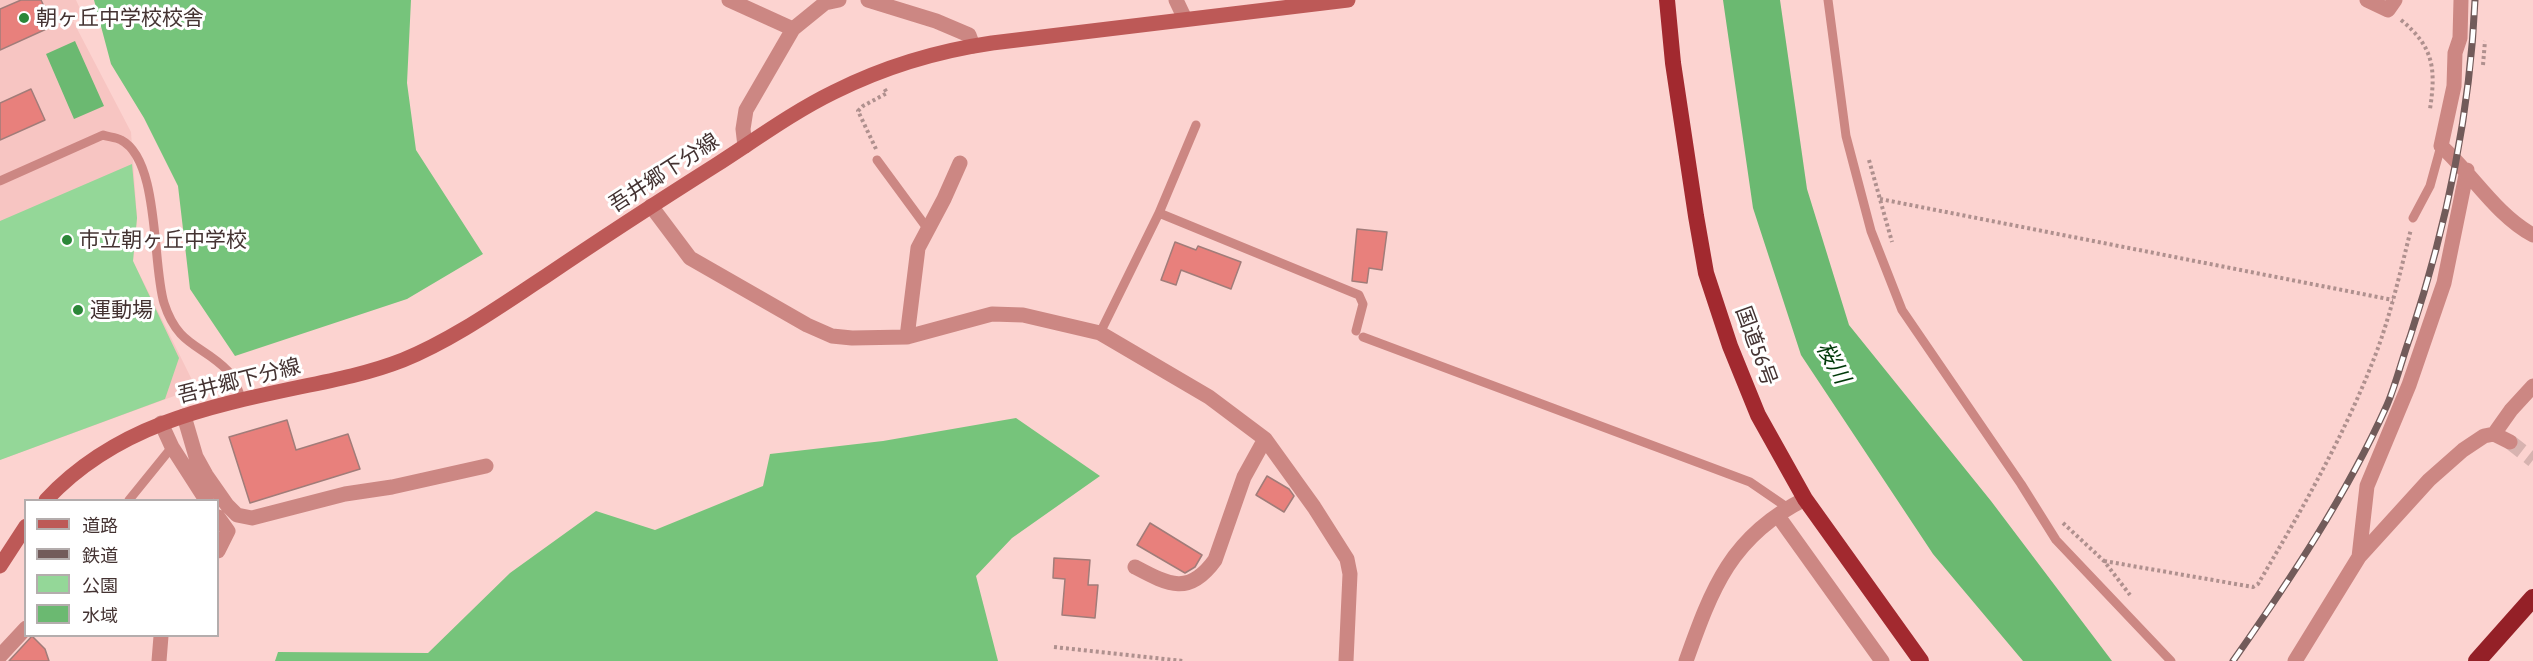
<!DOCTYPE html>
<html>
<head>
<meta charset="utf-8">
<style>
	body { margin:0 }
	#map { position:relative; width:2533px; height:661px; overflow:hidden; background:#fcd3d0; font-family:"Asap Condensed","Noto Sans JP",sans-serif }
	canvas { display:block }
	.legend { position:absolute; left:24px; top:499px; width:195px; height:138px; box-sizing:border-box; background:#fff; border:2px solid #b4adad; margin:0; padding:8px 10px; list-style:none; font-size:18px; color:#443332 }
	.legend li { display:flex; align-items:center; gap:12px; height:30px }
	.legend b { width:30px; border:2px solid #b4adad }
</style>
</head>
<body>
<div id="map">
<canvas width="2533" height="661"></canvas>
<ul class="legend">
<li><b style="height:8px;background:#bd5957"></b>道路</li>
<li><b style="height:8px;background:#725b5a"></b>鉄道</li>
<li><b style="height:16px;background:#94d798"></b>公園</li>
<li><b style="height:16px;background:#6bb971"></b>水域</li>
</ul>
</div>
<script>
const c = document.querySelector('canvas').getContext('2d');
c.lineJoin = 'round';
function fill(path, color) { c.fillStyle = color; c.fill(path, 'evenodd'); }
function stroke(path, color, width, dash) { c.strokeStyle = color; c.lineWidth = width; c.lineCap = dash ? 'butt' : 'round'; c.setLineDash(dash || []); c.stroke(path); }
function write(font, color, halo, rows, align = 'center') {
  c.font = font + ' "Asap Condensed","Noto Sans JP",sans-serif'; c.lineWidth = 6; c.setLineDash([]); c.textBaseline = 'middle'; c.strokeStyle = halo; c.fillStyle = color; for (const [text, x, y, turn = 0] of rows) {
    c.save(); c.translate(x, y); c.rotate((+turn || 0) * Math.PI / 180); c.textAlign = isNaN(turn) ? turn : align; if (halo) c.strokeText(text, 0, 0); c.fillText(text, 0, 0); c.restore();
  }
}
fill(new Path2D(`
	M 0,0 L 76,0 L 83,15 L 73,21 L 131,132 L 137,218 L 133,261 L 196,388 L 0,460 Z`), '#f7c5c2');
fill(new Path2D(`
	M 132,164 L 137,218 L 133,261 L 179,358 L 165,399 L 0,460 L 0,221 Z`), '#94d798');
fill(new Path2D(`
	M 94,0 L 411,0 L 407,83 L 416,150 L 483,254 L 407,299 L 235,356 L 190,289 L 178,186 L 144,118 L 111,64 Z
	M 1016,418 L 1100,476 L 1012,538 L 976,576 L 998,661 L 275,661 L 278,652 L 428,653 L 510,573 L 596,511 L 655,530 L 763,486 L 770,454 L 883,441 Z`), '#76c47b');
fill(new Path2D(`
	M 1723,0 L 1780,0 L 1807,189 L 1849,325 L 1991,501 L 2112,661 L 2023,661 L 1933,554 L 1801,355 L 1753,208 Z
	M 75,41 L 104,106 L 74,119 L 46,54 Z`), '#6bb971');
const building = new Path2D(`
	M 21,0 L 41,0 L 53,26 L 0,50 L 0,9 Z
	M 31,89 L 45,120 L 0,140 L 0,103 Z
	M 1357,229 L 1387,232 L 1382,270 L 1369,268 L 1367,283 L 1352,281 Z
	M 1175,242 L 1196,250 L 1198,246 L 1241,262 L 1231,289 L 1181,270 L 1176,285 L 1161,280 Z
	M 287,420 L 296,450 L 348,434 L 360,469 L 250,503 L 229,437 Z
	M 1267,476 L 1289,489 L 1294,496 L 1284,512 L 1256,495 Z
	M 1150,523 L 1202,555 L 1195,567 L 1185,573 L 1137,545 Z
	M 1054,558 L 1090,560 L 1088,585 L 1098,585 L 1095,618 L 1062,615 L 1065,579 L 1053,578 Z
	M 32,636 L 45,649 L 49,661 L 9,661 Z`);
fill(building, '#e8807c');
stroke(building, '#a17c79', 1.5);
stroke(new Path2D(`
	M 2510,442 L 2533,460`), '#d7b3b0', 15, [15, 8]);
stroke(new Path2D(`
	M 2401,20 C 2434,47 2436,69 2430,109
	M 2483,65 L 2485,41
	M 876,149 L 858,111 L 863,106 L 887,93 L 884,88
	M 1869,160 L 1892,242
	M 1880,199 L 2393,300
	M 2063,523 L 2104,561 L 2130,595
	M 2104,561 L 2253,587 L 2258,584 C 2303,508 2347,431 2378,348 C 2392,309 2401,269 2411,229
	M 1054,647 L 1183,661`), '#af908e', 4, [3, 3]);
stroke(new Path2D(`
	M 1828,0 L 1846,136 L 1871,231 L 1902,310 L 2021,484 L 2056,540 L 2171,661
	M 877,160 L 927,228
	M 0,181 L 103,135 C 108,137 116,137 121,140 C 160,160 152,264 164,303 C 178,347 202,344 228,371 C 235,378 238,391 242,400
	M 1159,213 L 1359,295 L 1363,304 L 1356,331
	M 2413,218 L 2430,186 L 2441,146
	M 1100,333 L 1159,213 L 1196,125
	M 1363,337 L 1750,482 L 1788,508
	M 129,500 L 172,447`), '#cc8783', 9);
stroke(new Path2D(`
	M 729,0 L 793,29
	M 868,0 L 936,21 L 969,35 L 973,46
	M 1176,0 L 1185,19
	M 2367,0 L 2388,10 L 2395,0
	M 2461,0 L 2460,38 L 2455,53 L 2454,86 L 2441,146 C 2472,174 2496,215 2533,235
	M 745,146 L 743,129 L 746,110 L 793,29 L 825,3 L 839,0
	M 651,206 L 690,258 L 807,325 L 832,336 L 852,338 L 907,337 L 992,314 L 1023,315 L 1100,333 L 1209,397 L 1265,439 L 1314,507 L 1347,559 L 1350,574 L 1346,661
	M 907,337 L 918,248 L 944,199 L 960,163
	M 184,416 L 196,457 L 206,475 L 227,505 L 237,515 L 252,518 L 345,494 L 392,487 L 486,466
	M 161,423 L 172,447 L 206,500
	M 2494,434 L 2511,410 L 2533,386
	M 1778,516 L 1882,661
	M 218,517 L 228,531 L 218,551
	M 2359,557 L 2367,486 L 2409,385 L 2444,283 L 2467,170
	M 1135,567 C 1169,585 1189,596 1215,560 L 1244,477 L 1265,439
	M 0,656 L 26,628
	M 159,661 L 161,636
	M 1686,661 C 1712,588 1731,536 1805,499
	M 2295,661 L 2359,557 L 2429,480 L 2463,450 L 2484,436 L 2494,434 L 2510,442`), '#cc8783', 15);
stroke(new Path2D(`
	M 46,500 C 115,426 205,407 300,387 C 335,380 370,373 403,360 C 454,339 500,306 546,276 C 602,238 659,201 716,165 C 755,140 793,112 834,92 C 884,67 937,51 992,43 L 1348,0
	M 0,566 L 26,526`), '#bd5957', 15);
stroke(new Path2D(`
	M 1667,0 L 1673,63 L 1696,216 L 1706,273 L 1730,346 L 1758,415 L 1805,499 L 1921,661`), '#a2292f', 16);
stroke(new Path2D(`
	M 2477,661 L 2533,598`), '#942027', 18);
const rail = new Path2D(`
	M 2233,661 C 2290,580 2346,496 2387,405 C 2396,384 2402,359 2410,337 C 2446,228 2470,114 2475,0`);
stroke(rail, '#725b5a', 7);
stroke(rail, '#fff', 4.5, [14]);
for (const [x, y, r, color] of [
	[24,18,6,"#2b8738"],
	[67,240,6,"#2b8738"],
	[78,310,6,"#2b8738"]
]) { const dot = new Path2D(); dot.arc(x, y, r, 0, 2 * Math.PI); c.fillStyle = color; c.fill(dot); stroke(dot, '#fff', 2); }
write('21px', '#443332', '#fff', [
	["朝ヶ丘中学校校舎",36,18],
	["市立朝ヶ丘中学校",79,240],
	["運動場",90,310]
], 'left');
write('21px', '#443332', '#fff', [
	["吾井郷下分線",664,173,-33],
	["国道56号",1756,346,70],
	["吾井郷下分線",239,381,-14]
]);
write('italic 22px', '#003909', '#fff', [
	["桜川",1833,363,61]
]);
</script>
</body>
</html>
